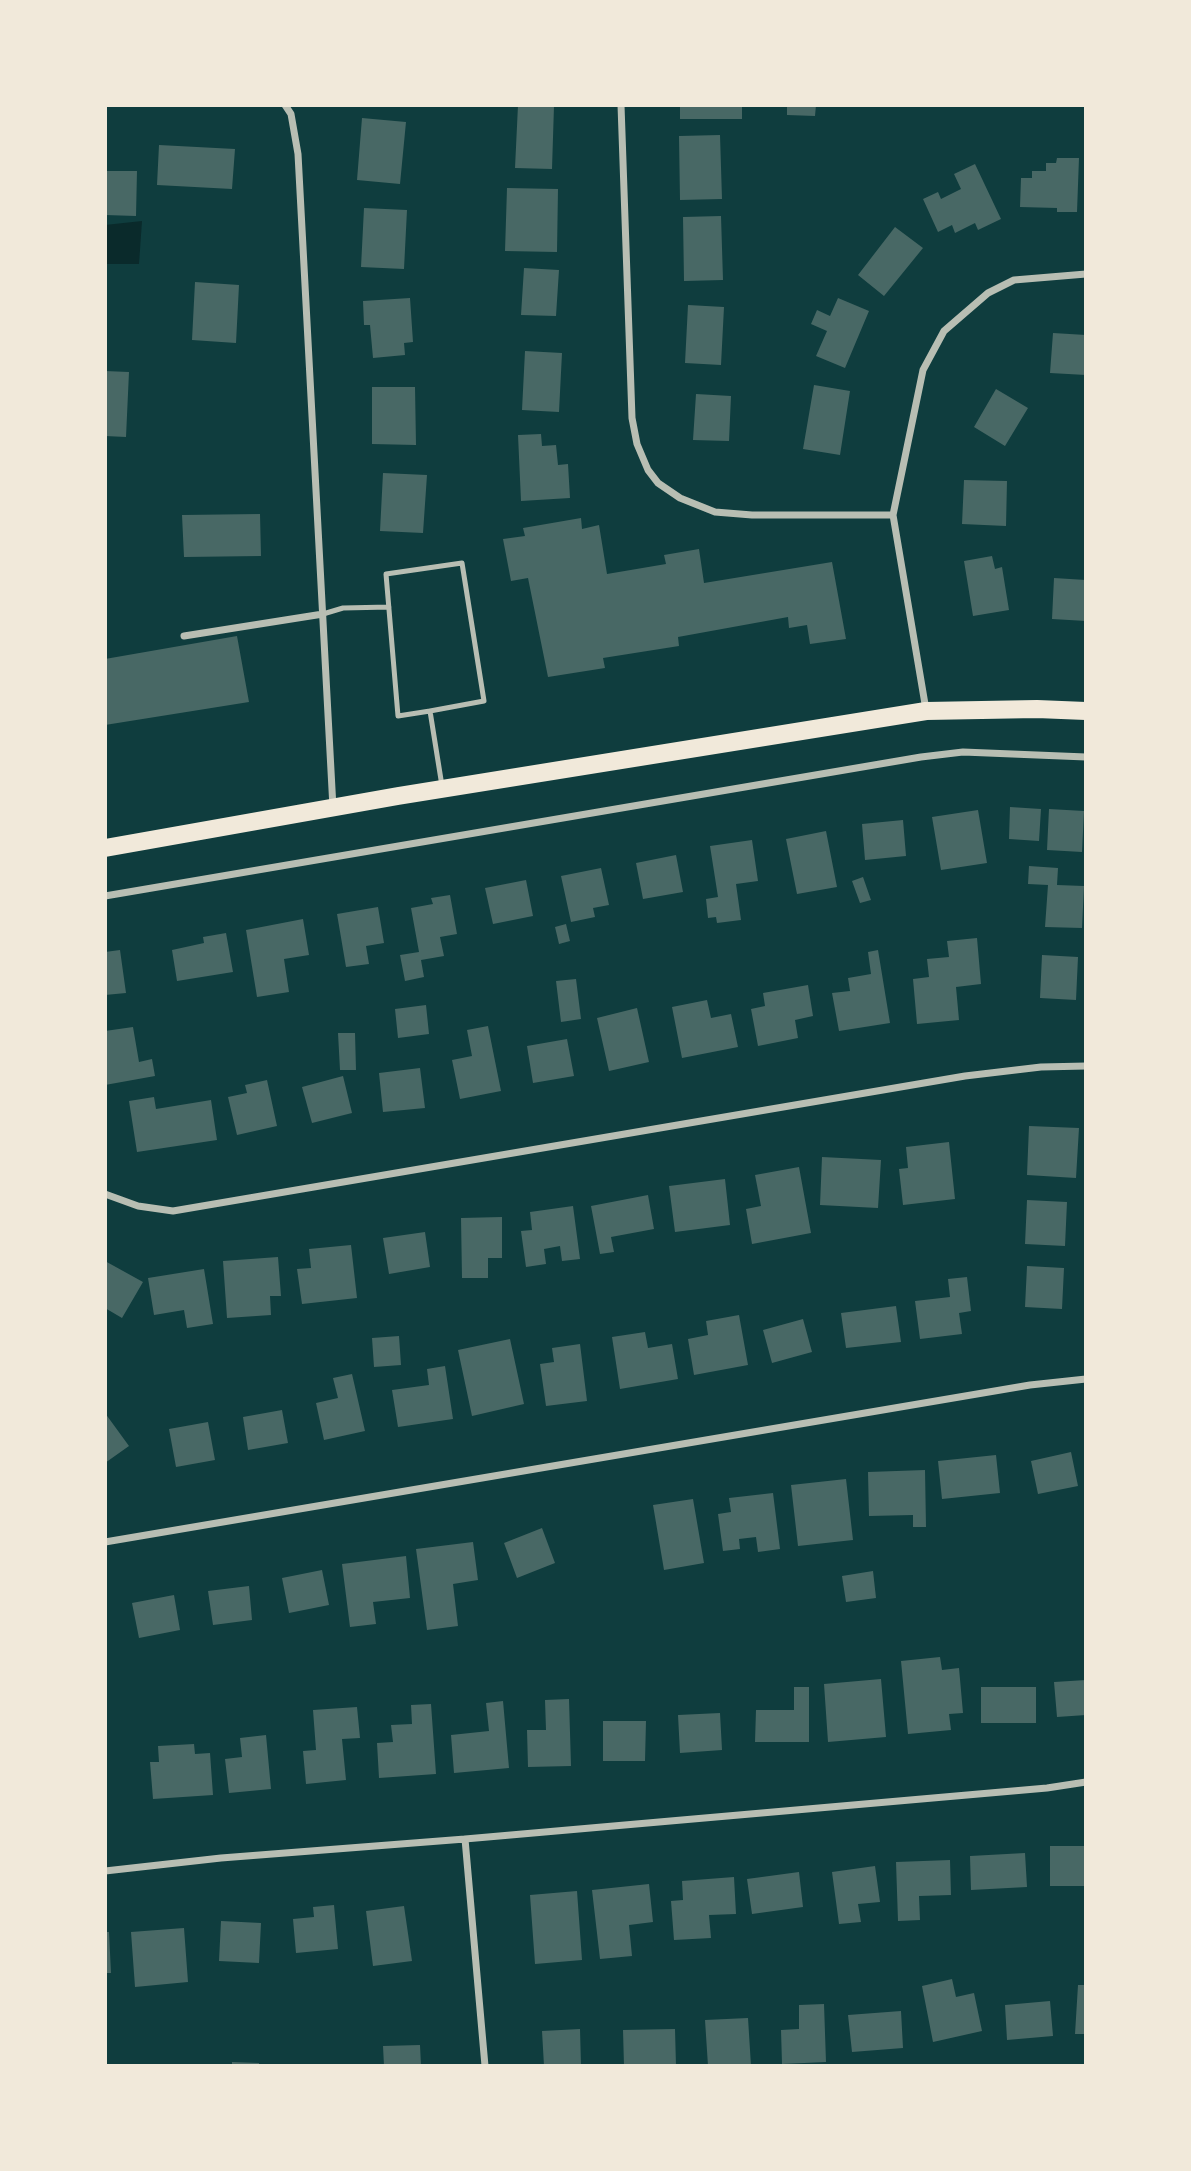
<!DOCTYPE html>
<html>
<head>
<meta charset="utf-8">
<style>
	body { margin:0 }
	#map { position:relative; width:1191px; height:2171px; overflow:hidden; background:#0f3d3e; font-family:"PT Sans Narrow",sans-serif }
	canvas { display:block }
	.frame { position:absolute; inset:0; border:107px solid #f1e9da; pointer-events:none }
</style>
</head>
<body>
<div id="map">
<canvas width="1191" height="2171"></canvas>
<div class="frame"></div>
</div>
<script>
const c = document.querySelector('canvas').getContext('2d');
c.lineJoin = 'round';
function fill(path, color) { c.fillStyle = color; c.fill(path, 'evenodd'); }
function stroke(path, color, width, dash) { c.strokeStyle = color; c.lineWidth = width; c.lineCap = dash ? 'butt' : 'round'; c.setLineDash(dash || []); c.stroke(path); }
fill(new Path2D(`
	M 142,221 L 139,264 L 105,264 L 105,225 Z`), '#0a2a2b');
fill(new Path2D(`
	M 518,105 L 554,106 L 552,169 L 515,168 Z
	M 680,105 L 742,105 L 742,119 L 680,119 Z
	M 787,105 L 816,105 L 815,116 L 787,115 Z
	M 362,118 L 406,122 L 400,184 L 357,180 Z
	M 720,135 L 722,199 L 680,200 L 679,136 Z
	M 159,145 L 235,149 L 232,189 L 157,185 Z
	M 1057,158 L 1079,158 L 1077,212 L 1057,212 L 1057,208 L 1020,207 L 1021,178 L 1032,178 L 1032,171 L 1046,171 L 1046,163 L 1056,163 Z
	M 975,164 L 1001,219 L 978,230 L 975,223 L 955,233 L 952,225 L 938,232 L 923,199 L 938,192 L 941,199 L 961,189 L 954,174 Z
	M 105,171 L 137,171 L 136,216 L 105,215 Z
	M 507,188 L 558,189 L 557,252 L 505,251 Z
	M 364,208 L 407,210 L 404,269 L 361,267 Z
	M 721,216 L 723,280 L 684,281 L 683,217 Z
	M 895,227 L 923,248 L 884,296 L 858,275 Z
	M 524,268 L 559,270 L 556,316 L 521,315 Z
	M 195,282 L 239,285 L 236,343 L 192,340 Z
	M 410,298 L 413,342 L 404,343 L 405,355 L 373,358 L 370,325 L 364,325 L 363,301 Z
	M 838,298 L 869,311 L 845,368 L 816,356 L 827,331 L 811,324 L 817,310 L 830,316 Z
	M 688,305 L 724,307 L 721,365 L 685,363 Z
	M 1053,333 L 1086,335 L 1086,375 L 1050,373 Z
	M 525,351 L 562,353 L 559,412 L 522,410 Z
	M 105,371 L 129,372 L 126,437 L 105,436 Z
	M 814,385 L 850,391 L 840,455 L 803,449 Z
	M 372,387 L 415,387 L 416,445 L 372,444 Z
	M 996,389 L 1028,408 L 1005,446 L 974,427 Z
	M 696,394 L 731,396 L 729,441 L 693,440 Z
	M 541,434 L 542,446 L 556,445 L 558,465 L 568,464 L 570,498 L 521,501 L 518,435 Z
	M 383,473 L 427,475 L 423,533 L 380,531 Z
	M 964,480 L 1007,481 L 1006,526 L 962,524 Z
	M 260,514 L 261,556 L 184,557 L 182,515 Z
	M 581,518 L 582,529 L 599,525 L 607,574 L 666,564 L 664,555 L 699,549 L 704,583 L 832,562 L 846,639 L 810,644 L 807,625 L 789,628 L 788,617 L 678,637 L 679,646 L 603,658 L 605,668 L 548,677 L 528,578 L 511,581 L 503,539 L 525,536 L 523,528 Z
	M 992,556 L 995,569 L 1002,567 L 1009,610 L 973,616 L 964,561 Z
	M 1054,578 L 1086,580 L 1086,621 L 1052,619 Z
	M 237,636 L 249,702 L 105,725 L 105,659 Z
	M 1010,807 L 1041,809 L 1039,841 L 1009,839 Z
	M 1049,809 L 1084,811 L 1082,852 L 1047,850 Z
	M 978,810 L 987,863 L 941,870 L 932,817 Z
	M 903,820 L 906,856 L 865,860 L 862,824 Z
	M 826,831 L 837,887 L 797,894 L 786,839 Z
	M 752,840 L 758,881 L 736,884 L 741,920 L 717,923 L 716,917 L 708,918 L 706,899 L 718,897 L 710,846 Z
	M 676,855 L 683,892 L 643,899 L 636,863 Z
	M 1029,866 L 1058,868 L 1057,885 L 1084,886 L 1082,928 L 1045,927 L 1048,885 L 1028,884 Z
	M 601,868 L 609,905 L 593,908 L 595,917 L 571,922 L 561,876 Z
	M 863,877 L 871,900 L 860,903 L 852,881 Z
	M 526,880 L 533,916 L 493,924 L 485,888 Z
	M 450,895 L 457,934 L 440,937 L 444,956 L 421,960 L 424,977 L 405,981 L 400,955 L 419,952 L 411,908 L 433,904 L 431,898 Z
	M 378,907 L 384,943 L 366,946 L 369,964 L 346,967 L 337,914 Z
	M 303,919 L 309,955 L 284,959 L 289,992 L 257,997 L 246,930 Z
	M 566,924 L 570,941 L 559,944 L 555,927 Z
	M 226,933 L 233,972 L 177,981 L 172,950 L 204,943 L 203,937 Z
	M 977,938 L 981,984 L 956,987 L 959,1020 L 917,1024 L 913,979 L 929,977 L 927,959 L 949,957 L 947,941 Z
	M 120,950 L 126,993 L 105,995 L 105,952 Z
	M 878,950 L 890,1023 L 839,1031 L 832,993 L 850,991 L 848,978 L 871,974 L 868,952 Z
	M 1042,955 L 1078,957 L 1076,1000 L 1040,998 Z
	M 576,979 L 581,1019 L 561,1022 L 556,981 Z
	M 808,985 L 813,1016 L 795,1020 L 798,1038 L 758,1046 L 751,1009 L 765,1006 L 763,993 Z
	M 707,1000 L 711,1018 L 731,1014 L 738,1047 L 682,1058 L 672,1007 Z
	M 426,1005 L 429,1034 L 398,1038 L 395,1009 Z
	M 637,1008 L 649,1062 L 609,1071 L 597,1018 Z
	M 488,1026 L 501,1091 L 460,1099 L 452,1060 L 472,1056 L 467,1030 Z
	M 133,1027 L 139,1062 L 152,1059 L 155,1076 L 105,1085 L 105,1031 Z
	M 338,1033 L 355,1033 L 356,1070 L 340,1070 Z
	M 567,1039 L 574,1076 L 533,1083 L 527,1046 Z
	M 420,1068 L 425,1108 L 383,1112 L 379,1073 Z
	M 343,1076 L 352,1113 L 312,1123 L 302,1087 Z
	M 267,1080 L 277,1126 L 237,1135 L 228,1097 L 247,1093 L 245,1085 Z
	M 154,1097 L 156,1109 L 211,1100 L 217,1140 L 137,1152 L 129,1101 Z
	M 1029,1126 L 1079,1128 L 1076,1178 L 1027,1175 Z
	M 949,1142 L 955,1199 L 903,1205 L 899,1169 L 908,1168 L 906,1147 Z
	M 822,1157 L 881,1160 L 878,1208 L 820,1205 Z
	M 799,1167 L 811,1233 L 752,1244 L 746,1209 L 761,1206 L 755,1175 Z
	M 725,1179 L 730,1225 L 675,1232 L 669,1186 Z
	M 648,1195 L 654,1229 L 611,1237 L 614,1252 L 600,1254 L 591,1206 Z
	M 1027,1200 L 1067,1202 L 1065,1246 L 1025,1244 Z
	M 573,1206 L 580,1259 L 562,1261 L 560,1246 L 544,1249 L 546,1264 L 526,1267 L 521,1231 L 532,1230 L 530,1212 Z
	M 502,1217 L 502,1258 L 488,1258 L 488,1278 L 462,1278 L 461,1218 Z
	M 425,1232 L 430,1267 L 389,1274 L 383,1238 Z
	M 351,1245 L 357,1298 L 302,1304 L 297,1269 L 311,1268 L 309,1249 Z
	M 278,1257 L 281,1296 L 270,1296 L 271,1315 L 227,1318 L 223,1261 Z
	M 105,1261 L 143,1282 L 122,1318 L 105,1308 Z
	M 1027,1266 L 1064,1268 L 1062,1309 L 1025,1307 Z
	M 204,1269 L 213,1324 L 187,1328 L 184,1310 L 154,1315 L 148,1278 Z
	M 967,1277 L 971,1311 L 959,1313 L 962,1334 L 920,1339 L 915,1301 L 950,1297 L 948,1279 Z
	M 896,1306 L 901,1342 L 846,1348 L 841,1313 Z
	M 739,1315 L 748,1365 L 694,1375 L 688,1339 L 708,1335 L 706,1321 Z
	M 803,1319 L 812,1352 L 772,1363 L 763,1330 Z
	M 645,1332 L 648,1348 L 672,1344 L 678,1379 L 620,1389 L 612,1337 Z
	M 399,1336 L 401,1365 L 374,1367 L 372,1338 Z
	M 510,1339 L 524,1404 L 472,1416 L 458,1350 Z
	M 580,1344 L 587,1401 L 546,1406 L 540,1364 L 554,1362 L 552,1348 Z
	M 445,1366 L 453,1419 L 398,1427 L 392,1390 L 429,1385 L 427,1369 Z
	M 352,1374 L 365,1431 L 324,1440 L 316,1403 L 338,1398 L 333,1378 Z
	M 282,1410 L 288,1443 L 248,1450 L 243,1417 Z
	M 105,1413 L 129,1446 L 105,1463 Z
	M 208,1422 L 215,1460 L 176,1467 L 169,1429 Z
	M 1071,1452 L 1078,1486 L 1038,1494 L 1031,1461 Z
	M 996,1455 L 1000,1493 L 942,1499 L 938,1461 Z
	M 925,1470 L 926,1527 L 913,1527 L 913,1515 L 869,1516 L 868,1472 Z
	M 846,1479 L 853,1540 L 798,1546 L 791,1485 Z
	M 773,1493 L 780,1549 L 758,1552 L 756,1537 L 739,1539 L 740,1549 L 723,1551 L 718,1514 L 731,1512 L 729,1498 Z
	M 693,1499 L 704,1563 L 664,1570 L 653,1505 Z
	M 542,1528 L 555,1563 L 517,1578 L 504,1543 Z
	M 473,1542 L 478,1580 L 453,1584 L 458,1626 L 427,1630 L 416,1549 Z
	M 406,1556 L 410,1598 L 373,1602 L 376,1624 L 350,1627 L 342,1564 Z
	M 322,1570 L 329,1605 L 289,1613 L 282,1578 Z
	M 873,1571 L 876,1598 L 846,1602 L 842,1576 Z
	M 249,1586 L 252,1620 L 213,1625 L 208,1591 Z
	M 174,1595 L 180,1630 L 139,1638 L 132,1603 Z
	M 940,1657 L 942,1670 L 959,1668 L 963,1713 L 949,1714 L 951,1730 L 908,1734 L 901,1661 Z
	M 881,1679 L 886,1737 L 828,1742 L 824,1684 Z
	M 1086,1680 L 1086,1715 L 1057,1717 L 1054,1682 Z
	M 794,1687 L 809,1687 L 809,1742 L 755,1742 L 756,1710 L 794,1710 Z
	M 981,1687 L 1036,1687 L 1036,1723 L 981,1723 Z
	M 569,1699 L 571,1766 L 528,1767 L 527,1730 L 546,1730 L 545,1700 Z
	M 503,1701 L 509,1768 L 454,1773 L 451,1735 L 489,1731 L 486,1703 Z
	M 431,1704 L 436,1774 L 379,1778 L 377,1743 L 393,1742 L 391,1725 L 412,1724 L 411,1705 Z
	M 357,1707 L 360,1738 L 342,1739 L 346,1780 L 306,1784 L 303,1751 L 316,1750 L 313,1710 Z
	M 720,1713 L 722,1750 L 680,1753 L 678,1715 Z
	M 603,1721 L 646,1721 L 645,1761 L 603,1761 Z
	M 266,1735 L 271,1789 L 229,1793 L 225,1759 L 242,1757 L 240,1738 Z
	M 194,1744 L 195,1754 L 210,1753 L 213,1795 L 153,1799 L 150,1762 L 159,1762 L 158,1746 Z
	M 1050,1846 L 1086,1846 L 1086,1886 L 1050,1886 Z
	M 1025,1853 L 1027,1887 L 971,1890 L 970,1856 Z
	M 950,1860 L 951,1895 L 919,1896 L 920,1920 L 898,1921 L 896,1862 Z
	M 875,1866 L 880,1902 L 858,1904 L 861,1922 L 839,1924 L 832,1872 Z
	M 799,1872 L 803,1907 L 752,1914 L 747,1879 Z
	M 734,1877 L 736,1914 L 709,1915 L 711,1938 L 674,1940 L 671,1901 L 683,1900 L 682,1881 Z
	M 649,1884 L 653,1922 L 629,1925 L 632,1956 L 600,1959 L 592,1890 Z
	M 577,1891 L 582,1960 L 535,1964 L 530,1895 Z
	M 334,1905 L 338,1949 L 296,1953 L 293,1919 L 314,1917 L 313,1907 Z
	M 404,1906 L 412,1961 L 373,1966 L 366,1911 Z
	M 221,1921 L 261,1923 L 259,1963 L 219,1961 Z
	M 184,1928 L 188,1982 L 135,1987 L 131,1932 Z
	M 105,1932 L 109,1932 L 111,1973 L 105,1973 Z
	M 952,1979 L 956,1997 L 974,1993 L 982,2031 L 933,2042 L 922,1986 Z
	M 1078,1985 L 1086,1985 L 1086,2034 L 1075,2034 Z
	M 1050,2001 L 1053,2036 L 1007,2040 L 1005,2005 Z
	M 824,2004 L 826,2062 L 782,2064 L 781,2030 L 799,2029 L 799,2005 Z
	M 901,2011 L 903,2048 L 852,2052 L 848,2015 Z
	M 748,2018 L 751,2066 L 708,2066 L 705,2020 Z
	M 580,2029 L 581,2066 L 544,2066 L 542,2031 Z
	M 675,2029 L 676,2066 L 624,2066 L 623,2030 Z
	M 420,2045 L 421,2066 L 384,2066 L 383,2046 Z
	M 232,2062 L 259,2063 L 259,2066 L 232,2066 Z`), '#486865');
stroke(new Path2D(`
	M 323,614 L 343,608 L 389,607
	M 430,711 L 484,701 L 462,563 L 386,574 L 398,716 L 430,711 L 442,786`), '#b8beb3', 5);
stroke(new Path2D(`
	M 285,105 L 291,114 L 298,154 L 333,808
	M 621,105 L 632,418 L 637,444 L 648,470 L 658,483 L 680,498 L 715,512 L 752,515 L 893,515
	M 184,636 L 323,614
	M 926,710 L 893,515 L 923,370 L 944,331 L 988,293 L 1014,280 L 1086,274
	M 105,896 L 921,757 L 963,752 L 1086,757
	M 105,1194 L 138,1206 L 173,1211 L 965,1076 L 1041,1067 L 1086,1066
	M 105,1542 L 1030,1385 L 1086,1379
	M 465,1839 L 485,2066
	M 105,1871 L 221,1858 L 465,1839 L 1047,1788 L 1086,1782`), '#b8beb3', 7);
stroke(new Path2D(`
	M 105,848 L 398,796 L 926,711 L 1037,709 L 1086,711`), '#f1e9da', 18);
</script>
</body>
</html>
